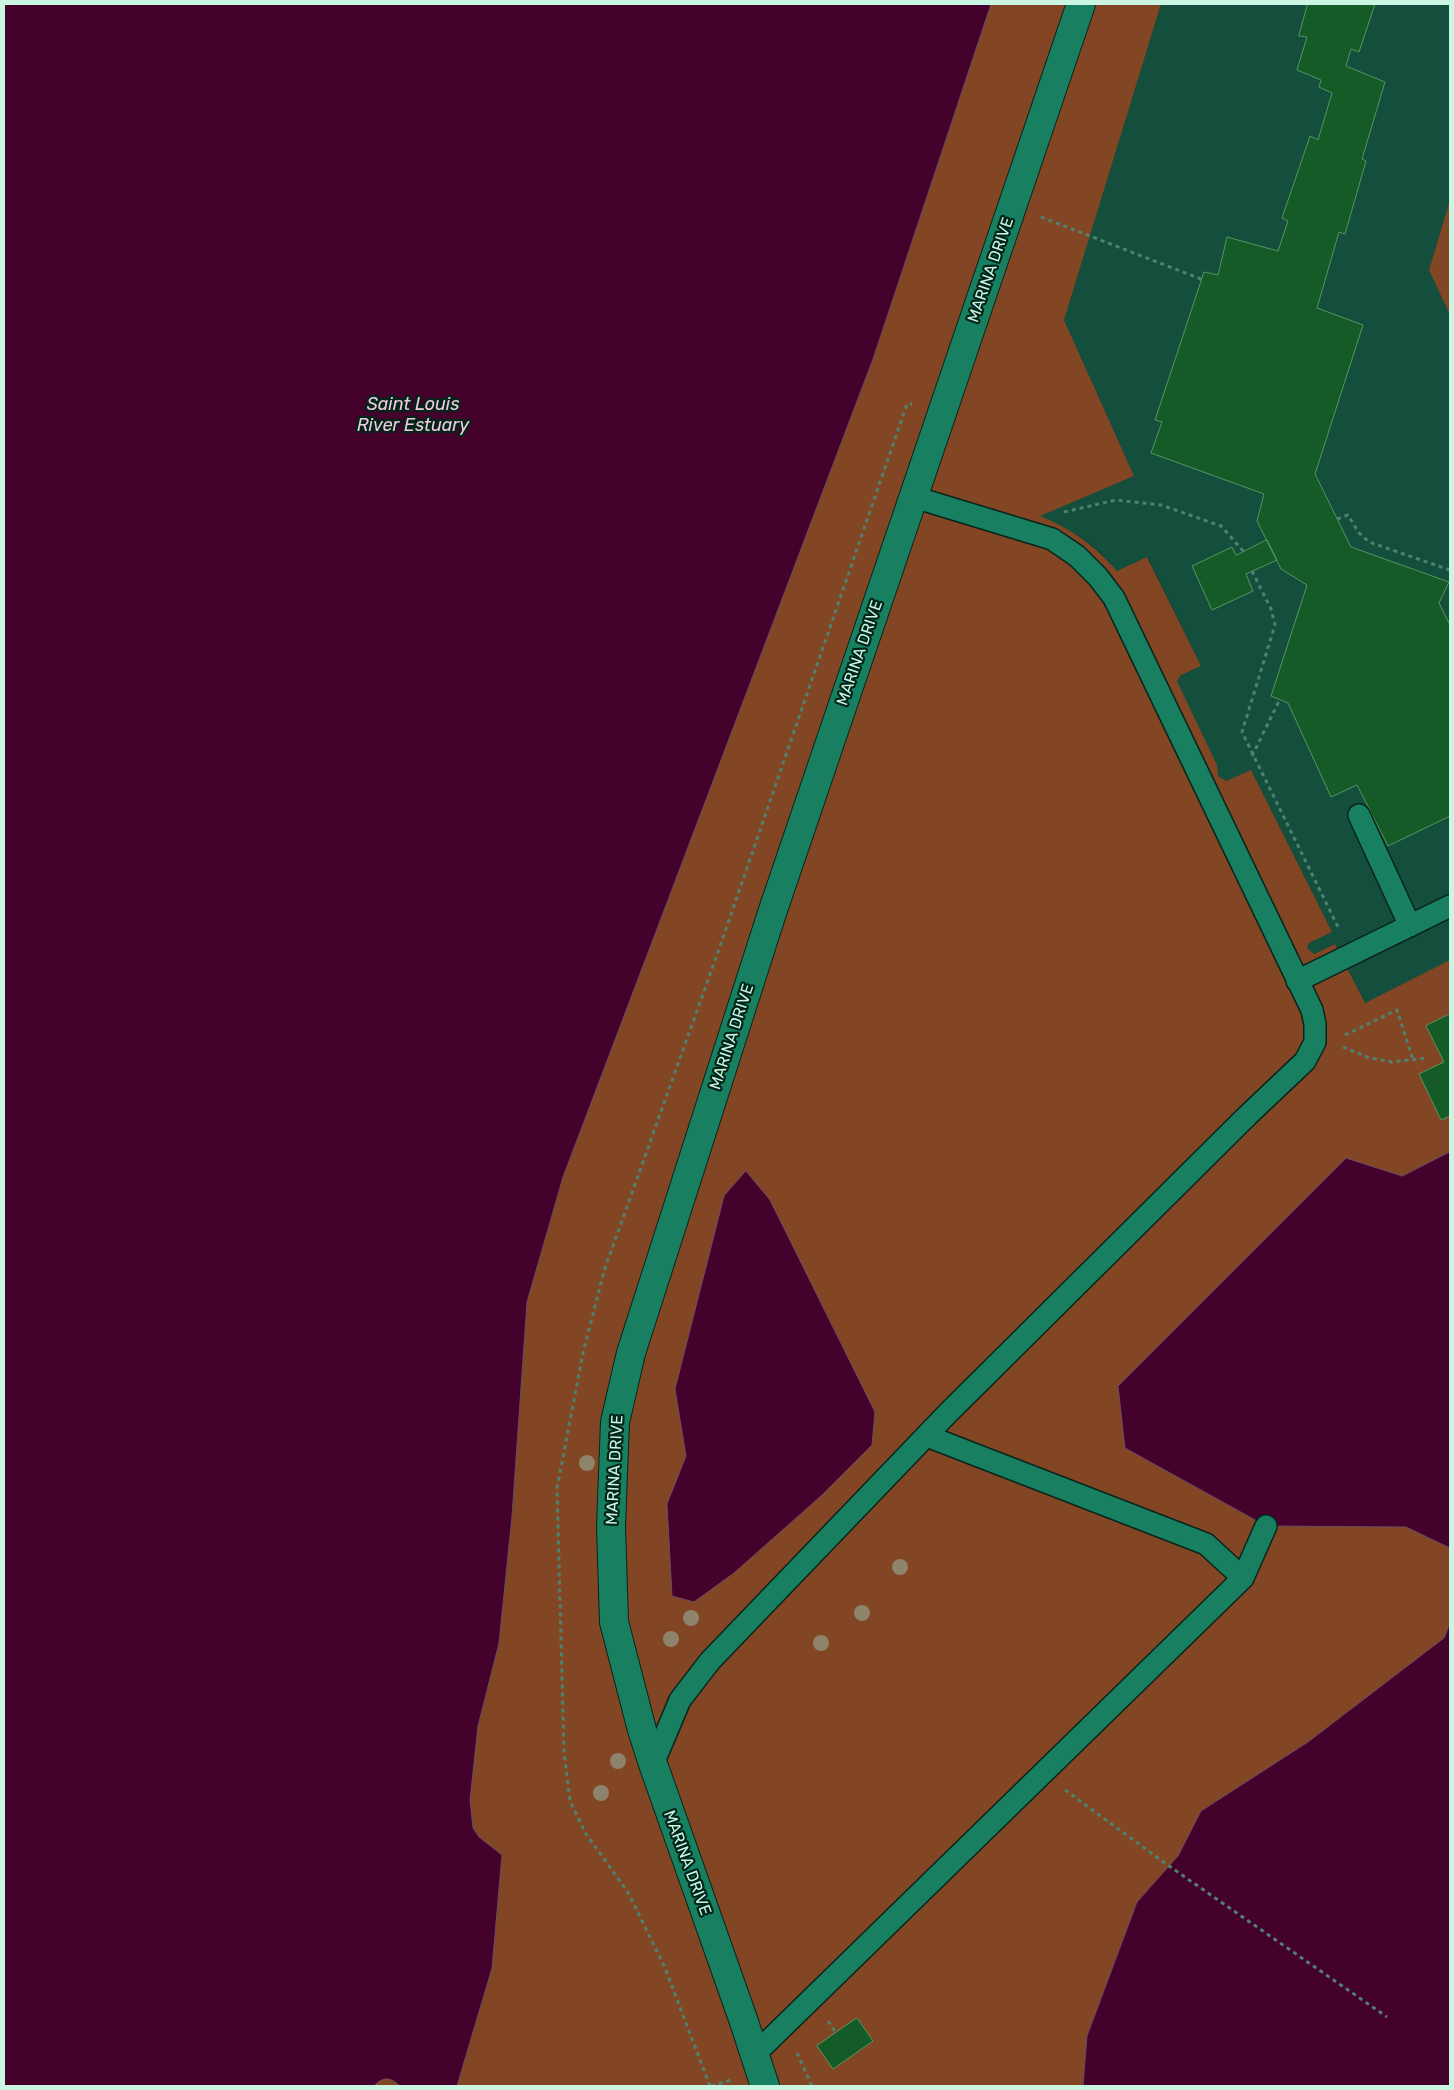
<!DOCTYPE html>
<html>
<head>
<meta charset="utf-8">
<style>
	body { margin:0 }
	#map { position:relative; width:1454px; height:2090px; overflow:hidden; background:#0e4132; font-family:Rubik,sans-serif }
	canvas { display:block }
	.frame { position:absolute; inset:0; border:5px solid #caf5e3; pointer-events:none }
</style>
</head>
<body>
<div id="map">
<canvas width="1454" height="2090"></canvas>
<div class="frame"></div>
</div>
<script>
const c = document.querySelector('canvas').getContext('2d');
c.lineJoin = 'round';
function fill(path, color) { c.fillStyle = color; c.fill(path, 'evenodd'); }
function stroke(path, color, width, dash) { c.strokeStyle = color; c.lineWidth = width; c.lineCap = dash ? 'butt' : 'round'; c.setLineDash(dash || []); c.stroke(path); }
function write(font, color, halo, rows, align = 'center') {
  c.font = font + ' Rubik,sans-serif'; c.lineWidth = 4.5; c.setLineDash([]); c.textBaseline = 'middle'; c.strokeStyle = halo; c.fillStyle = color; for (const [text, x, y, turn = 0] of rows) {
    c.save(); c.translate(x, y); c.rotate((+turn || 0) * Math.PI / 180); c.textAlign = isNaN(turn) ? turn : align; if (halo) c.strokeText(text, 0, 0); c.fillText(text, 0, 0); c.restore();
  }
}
fill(new Path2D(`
	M 1161,4 L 1450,4 L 1450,200 L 1429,270 L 1450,315 L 1450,960 L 1365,1003 L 1336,944 L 1313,954 L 1308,952 L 1307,948 L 1309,943 L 1332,932 L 1251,770 L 1226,781 L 1218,776 L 1217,765 L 1177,681 L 1181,675 L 1201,666 L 1148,557 L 1117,571 L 1099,551 L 1081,537 L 1039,516 L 1134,476 L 1064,320 Z`), '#144f3d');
fill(new Path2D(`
	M 991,4 L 1161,4 L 1064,320 L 1134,476 L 1040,516 C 1073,530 1093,544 1117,571 L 1147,557 L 1201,666 L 1181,675 L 1177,681 L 1217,765 L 1218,776 L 1226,781 L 1251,770 L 1332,932 L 1309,943 L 1307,948 L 1314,954 L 1335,944 L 1365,1003 L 1450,960 L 1450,1152 L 1402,1176 L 1346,1159 L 1118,1386 L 1341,1526 L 1406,1527 L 1450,1548 L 1450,1623 L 1444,1638 L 1308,1742 L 1201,1811 L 1178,1856 L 1137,1902 L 1087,2036 L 1083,2086 L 457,2086 L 492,1968 L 502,1855 L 479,1837 L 473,1828 L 470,1800 L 478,1726 L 499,1643 L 512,1516 L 527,1302 L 563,1177 L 873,359 Z
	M 1450,200 L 1450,315 L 1429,270 Z
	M 388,2078 L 400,2086 L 374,2086 L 380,2080 Z`), '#834624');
const water = new Path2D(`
	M 4,4 L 991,4 L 873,359 L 563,1177 L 527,1302 L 512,1516 L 499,1643 L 478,1726 L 470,1800 L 473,1828 L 479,1837 L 502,1855 L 492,1968 L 457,2086 L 400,2086 C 391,2077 383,2076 374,2086 L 4,2086 Z
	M 1450,1152 L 1450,1548 L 1406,1527 L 1266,1526 L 1125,1448 L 1118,1386 L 1346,1158 L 1402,1176 Z
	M 746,1171 L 770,1200 L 875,1412 L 872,1445 L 821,1496 L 734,1573 L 694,1602 L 672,1596 L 667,1504 L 686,1456 L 675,1389 L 724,1196 Z
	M 1450,1623 L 1450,2086 L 1083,2086 L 1087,2036 L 1137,1902 L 1178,1856 L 1201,1811 L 1308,1742 L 1444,1638 Z`);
fill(water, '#44012c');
stroke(water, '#6c4a63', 1);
const building = new Path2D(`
	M 1308,4 L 1375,4 L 1359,52 L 1351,49 L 1346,66 L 1385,82 L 1362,159 L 1366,161 L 1345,234 L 1339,232 L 1317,308 L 1363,325 L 1315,474 L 1351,547 L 1449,582 L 1439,603 L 1450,625 L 1450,816 L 1388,846 L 1357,785 L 1331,797 L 1288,703 L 1271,696 L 1307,585 L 1281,569 L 1257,521 L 1264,494 L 1151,453 L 1162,422 L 1155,420 L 1204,272 L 1218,275 L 1227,237 L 1278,251 L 1288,221 L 1282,218 L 1310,136 L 1318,140 L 1332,93 L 1319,87 L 1321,80 L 1297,70 L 1307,37 L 1299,36 Z
	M 1267,540 L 1277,560 L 1246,574 L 1253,591 L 1212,610 L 1192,566 L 1232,547 L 1236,555 Z
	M 1450,1014 L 1450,1116 L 1441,1120 L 1419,1074 L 1444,1062 L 1426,1026 Z
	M 857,2018 L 873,2041 L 833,2069 L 817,2046 Z`);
fill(building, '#155b27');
stroke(building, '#569460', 1);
const service = new Path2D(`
	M 1359,815 L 1410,926
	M 1297,981 L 1450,906
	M 927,1436 L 1206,1544 L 1243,1578
	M 653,1764 L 680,1700 L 710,1661 L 948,1413 L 1247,1116 L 1305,1061 L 1315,1042 L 1315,1024 L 1312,1010 L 1114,598 L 1098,577 L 1077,556 L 1052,539 L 914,497
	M 755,2054 L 1243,1578 L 1266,1526`);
const minor = new Path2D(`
	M 765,2086 L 743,2019 L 653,1764 L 642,1730 L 614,1622 L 611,1526 L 615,1422 L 631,1353 L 772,913 L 1081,4`);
stroke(service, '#07251b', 24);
stroke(minor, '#07251b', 30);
stroke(new Path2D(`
	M 1041,217 L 1201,279
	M 1064,512 L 1116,500 L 1161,505 L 1221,526 L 1244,552
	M 1337,519 L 1348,515 L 1359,533 L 1369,542 L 1450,570
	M 1252,571 L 1271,609 L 1275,625 L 1242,732 L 1339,929
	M 1252,756 L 1280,699
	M 1345,1035 L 1397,1010 L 1413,1060
	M 1343,1047 L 1367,1057 L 1392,1062 L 1427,1058
	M 1065,1790 L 1169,1866 L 1387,2017
	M 828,2021 L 836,2033
	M 797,2053 L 812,2086
	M 710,2086 L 665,1968 L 629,1894 L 586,1834 L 570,1801 L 564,1752 L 557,1488 L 583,1353 L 604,1271 L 718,952 L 907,404 L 912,404
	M 711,2086 L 731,2080`), '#508070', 3, [4, 4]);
stroke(service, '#197f61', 21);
stroke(minor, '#197f61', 28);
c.fillStyle = '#8e836b';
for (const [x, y] of [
	[587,1463],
	[900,1567],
	[862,1613],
	[691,1618],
	[671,1639],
	[821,1643],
	[618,1761],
	[601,1793]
]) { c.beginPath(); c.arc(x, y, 8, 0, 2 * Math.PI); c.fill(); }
write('16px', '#caf5e3', '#00261a', [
	["MARINA DRIVE",991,270,-71],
	["MARINA DRIVE",860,653,-71],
	["MARINA DRIVE",732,1037,-72],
	["MARINA DRIVE",615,1470,-87],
	["MARINA DRIVE",687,1863,70]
]);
write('italic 18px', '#f3c9dd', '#00261a', [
	["Saint Louis",413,405],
	["River Estuary",413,426]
]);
</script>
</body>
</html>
